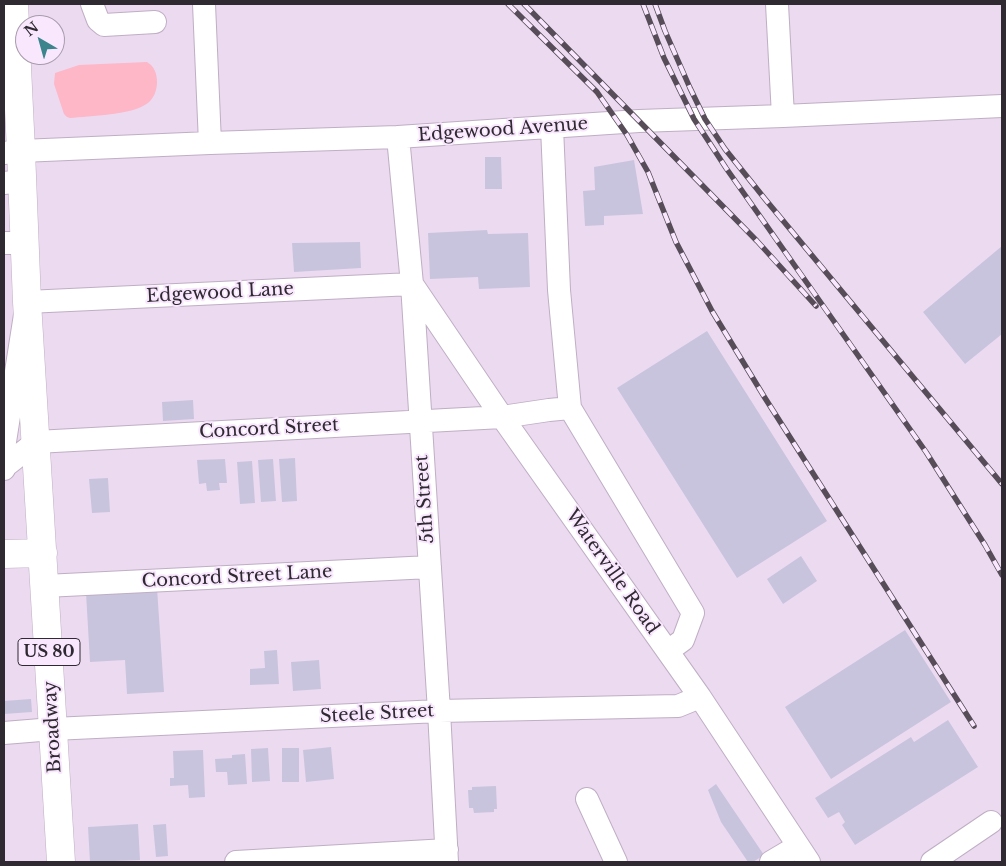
<!DOCTYPE html>
<html>
<head>
<meta charset="utf-8">
<style>
	body { margin:0 }
	#map { position:relative; width:1006px; height:866px; overflow:hidden; background:#ecdaf1; font-family:"Libre Baskerville",serif }
	canvas { display:block }
	.frame { position:absolute; inset:0; border:5px solid #2f2931; pointer-events:none }
	.north { position:absolute; left:15px; top:15px; width:50px; height:50px; box-sizing:border-box; background:#f9e7fe; border:1px solid #a89bac; border-radius:50%; rotate:322deg; font-size:14px; font-weight:700; line-height:20px; text-align:center; color:#2f2931 }
	.north::after { content:''; display:block; margin:auto; width:18px; height:22px; background:#3d858c; clip-path:polygon(50% 0,100% 100%,50% 72%,0 100%) }
</style>
</head>
<body>
<div id="map">
<canvas width="1006" height="866"></canvas>
<div class="frame"></div>
<div class="north">N</div>
</div>
<script>
const c = document.querySelector('canvas').getContext('2d');
c.lineJoin = 'round';
function fill(path, color) { c.fillStyle = color; c.fill(path, 'evenodd'); }
function stroke(path, color, width, dash) { c.strokeStyle = color; c.lineWidth = width; c.lineCap = dash ? 'butt' : 'round'; c.setLineDash(dash || []); c.stroke(path); }
function write(font, color, halo, rows, align = 'center') {
  c.font = font + ' "Libre Baskerville",serif'; c.lineWidth = 4; c.setLineDash([]); c.textBaseline = 'middle'; c.strokeStyle = halo; c.fillStyle = color; for (const [text, x, y, turn = 0] of rows) {
    c.save(); c.translate(x, y); c.rotate((+turn || 0) * Math.PI / 180); c.textAlign = isNaN(turn) ? turn : align; if (halo) c.strokeText(text, 0, 0); c.fillText(text, 0, 0); c.restore();
  }
}
fill(new Path2D(`
	M 147,62 C 154,66 157,73 157,82 C 157,90 154,98 148,103 C 133,115 89,116 70,118 L 67,117 L 64,114 L 54,84 L 55,73 L 79,65 Z`), '#fdb7c7');
fill(new Path2D(`
	M 485,157 L 501,157 L 502,189 L 485,189 Z
	M 634,160 L 643,214 L 604,216 L 604,225 L 585,226 L 583,191 L 595,190 L 594,167 Z
	M 487,230 L 488,234 L 528,233 L 530,287 L 479,289 L 478,277 L 430,279 L 428,233 Z
	M 360,242 L 361,268 L 294,272 L 292,243 Z
	M 1002,246 L 1002,334 L 965,364 L 923,312 Z
	M 707,331 L 827,521 L 737,578 L 617,388 Z
	M 193,400 L 194,419 L 163,421 L 162,402 Z
	M 295,458 L 297,501 L 282,502 L 279,459 Z
	M 225,459 L 227,483 L 219,483 L 220,490 L 207,491 L 206,483 L 199,484 L 197,460 Z
	M 273,459 L 276,501 L 261,502 L 258,460 Z
	M 252,461 L 255,503 L 240,504 L 237,462 Z
	M 108,478 L 110,512 L 92,513 L 89,479 Z
	M 801,556 L 817,581 L 783,604 L 767,579 Z
	M 157,588 L 164,692 L 127,694 L 125,660 L 90,662 L 86,593 Z
	M 905,630 L 951,702 L 831,779 L 785,707 Z
	M 277,650 L 279,684 L 250,685 L 250,669 L 265,668 L 264,651 Z
	M 319,660 L 321,689 L 293,691 L 291,662 Z
	M 31,699 L 32,712 L 4,714 L 4,701 Z
	M 948,720 L 978,767 L 855,845 L 842,825 L 845,822 L 839,812 L 828,818 L 815,798 L 911,737 L 914,742 Z
	M 331,747 L 334,779 L 306,782 L 303,750 Z
	M 268,748 L 270,781 L 252,782 L 251,749 Z
	M 282,748 L 299,748 L 299,782 L 282,782 Z
	M 203,750 L 205,797 L 189,798 L 188,785 L 170,786 L 170,778 L 174,778 L 173,751 Z
	M 245,754 L 247,784 L 228,785 L 227,772 L 216,772 L 215,759 L 232,758 L 232,755 Z
	M 716,784 L 764,855 L 753,862 L 748,862 L 721,822 L 708,790 Z
	M 496,786 L 497,809 L 494,809 L 494,812 L 474,813 L 473,808 L 469,808 L 468,790 L 472,790 L 472,787 Z
	M 138,824 L 140,860 L 90,862 L 88,827 Z
	M 166,824 L 168,856 L 156,857 L 153,825 Z`), '#c9c4dd');
const minor = new Path2D(`
	M 92,4 L 98,20 L 104,25 L 155,22
	M 204,4 L 210,143
	M 777,4 L 783,116
	M 552,127 L 559,290 L 570,408
	M 398,137 L 412,284 L 439,711 L 447,862
	M 4,153 L 21,151 L 210,143 L 398,137 L 639,121 L 783,116 L 1002,106
	M 4,183 L 23,181
	M 4,243 L 25,243
	M 4,448 L 27,302 L 412,284 L 502,417 L 700,697 L 809,862
	M 4,469 L 4,467 L 36,442 L 502,417 L 549,410 L 570,408 L 693,613 L 683,640 L 668,651
	M 45,586 L 430,567
	M 4,733 L 53,729 L 439,711 L 678,706 L 700,697
	M 587,799 L 616,862
	M 236,862 L 447,850
	M 771,862 L 798,846
	M 932,862 L 991,822`);
const major = new Path2D(`
	M 14,4 L 21,151 L 27,302 L 61,862
	M 4,554 L 43,553`);
stroke(minor, '#bfaec4', 24);
stroke(major, '#bfaec4', 29);
stroke(minor, '#fff', 22);
stroke(major, '#fff', 28);
const rail = new Path2D(`
	M 508,4 L 597,92 L 627,135 L 648,172 L 676,242 L 712,311 L 765,398 L 974,726
	M 524,4 L 757,241 L 816,306
	M 643,4 L 664,58 L 694,119 L 726,168 L 926,452 L 985,545 L 1002,575
	M 655,4 L 665,31 L 690,88 L 705,119 L 725,149 L 765,199 L 1002,484`);
stroke(rail, '#564d58', 5.5);
stroke(rail, '#f9e7fe', 4, [11]);
for (const [x, y, w] of [
	[49,652,62]
]) { const box = new Path2D(); box.roundRect(x - w / 2, y - 13.5, w, 27, 4); c.fillStyle = '#f9e7fe'; c.fill(box); stroke(box, '#2f2931', 1); }
write('bold 16px', '#2f2931', null, [
	["US 80",49,652]
]);
write('18px', '#2f2931', '#f9e7fe', [
	["Edgewood Avenue",503,130,-4],
	["Edgewood Lane",220,293,-3],
	["Concord Street",269,429,-3],
	["5th Street",425,499,-94],
	["Waterville Road",612,572,55],
	["Concord Street Lane",237,577,-3],
	["Steele Street",377,714,-3],
	["Broadway",53,727,-93]
]);
</script>
</body>
</html>
